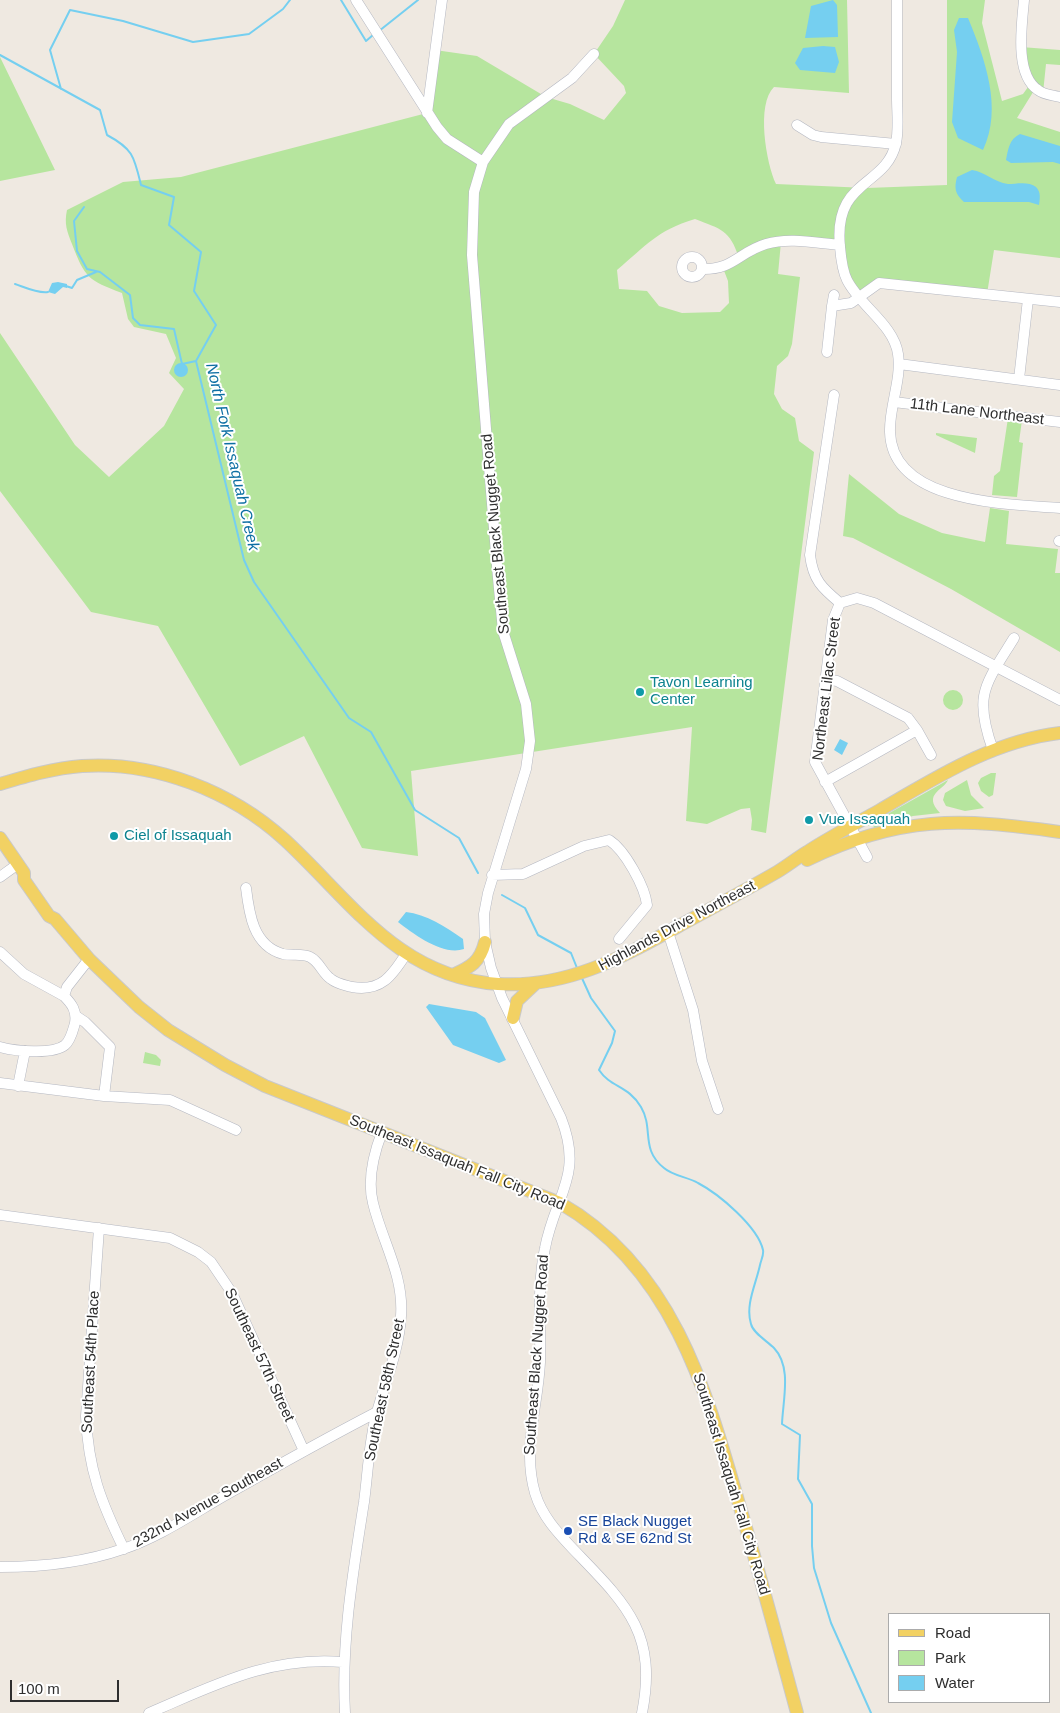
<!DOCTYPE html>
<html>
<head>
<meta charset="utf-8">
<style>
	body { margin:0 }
	#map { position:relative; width:1060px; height:1713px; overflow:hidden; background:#efe9e1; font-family:Helvetica,sans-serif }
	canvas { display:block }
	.legend { position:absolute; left:888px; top:1613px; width:162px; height:90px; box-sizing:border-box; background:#fff; border:1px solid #ababab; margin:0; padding:6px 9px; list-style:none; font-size:15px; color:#2e2e2e }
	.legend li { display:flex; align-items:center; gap:10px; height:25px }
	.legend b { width:25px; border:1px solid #ababab }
	.scale { position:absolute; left:10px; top:1680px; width:109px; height:22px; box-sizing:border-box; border:2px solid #2e2e2e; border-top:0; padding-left:6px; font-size:15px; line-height:18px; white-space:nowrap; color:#2e2e2e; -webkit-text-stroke:4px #fff; paint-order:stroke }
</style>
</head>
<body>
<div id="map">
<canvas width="1060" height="1713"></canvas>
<ul class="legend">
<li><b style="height:6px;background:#f2d163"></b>Road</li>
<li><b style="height:14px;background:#b6e59e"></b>Park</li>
<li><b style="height:14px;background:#75cff0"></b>Water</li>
</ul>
<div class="scale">100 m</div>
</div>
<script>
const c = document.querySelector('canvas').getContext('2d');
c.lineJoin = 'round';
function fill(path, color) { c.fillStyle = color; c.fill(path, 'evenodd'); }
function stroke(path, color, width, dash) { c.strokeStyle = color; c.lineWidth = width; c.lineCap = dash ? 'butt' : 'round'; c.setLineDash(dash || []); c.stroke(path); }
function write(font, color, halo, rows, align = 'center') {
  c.font = font + ' Helvetica,sans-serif'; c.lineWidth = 4; c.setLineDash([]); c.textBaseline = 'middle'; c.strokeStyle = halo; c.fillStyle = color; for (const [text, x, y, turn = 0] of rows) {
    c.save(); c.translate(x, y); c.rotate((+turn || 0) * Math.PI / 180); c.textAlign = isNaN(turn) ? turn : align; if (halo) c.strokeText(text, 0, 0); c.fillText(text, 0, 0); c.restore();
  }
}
fill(new Path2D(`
	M 625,0 L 847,0 L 849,93 L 774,87 C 756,104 766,163 776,184 L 867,188 L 947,185 L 947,0 L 985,0 L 982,23 L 1002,101 L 1023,94 L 1031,83 L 1021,47 L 1060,50 L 1060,65 L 1046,64 L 1043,93 L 1035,89 L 1017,118 L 1060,132 L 1060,258 L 994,250 L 987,294 L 885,283 L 859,297 L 851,288 L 840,245 L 781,242 L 778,274 L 800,277 L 792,344 L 788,356 L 777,366 L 774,394 L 782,409 L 795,418 L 799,441 L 814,452 L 766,833 L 751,830 L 752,820 L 750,808 L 741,809 L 707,824 L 686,821 L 692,727 L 411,771 L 418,856 L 362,848 L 304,736 L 240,766 L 158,626 L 91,612 L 0,491 L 0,333 L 75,445 L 109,477 L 164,426 L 184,389 L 169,373 L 176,358 L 166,334 L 134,327 L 128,319 L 122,293 C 88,280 85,278 72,244 C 67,231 64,224 67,210 L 123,182 L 181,177 L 427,113 L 435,50 L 477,56 L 546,97 L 570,104 L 604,120 L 626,93 L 624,86 L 594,54 L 613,26 ZM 695,219 C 721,229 730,230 739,258 L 723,268 L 728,281 L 729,303 L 720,312 L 682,313 L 659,306 L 647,291 L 619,289 L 617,270 C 647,245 656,231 695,219 Z
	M 0,57 L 55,170 L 0,181 Z
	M 1008,418 L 1022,420 L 1019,442 L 1023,443 L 1017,497 L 992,495 L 994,476 L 1000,471 Z
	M 936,433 L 977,438 L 975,453 L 936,435 Z
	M 849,474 L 899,514 L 942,533 L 985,542 L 990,508 L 1009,511 L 1006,544 L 1058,549 L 1055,573 L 1060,573 L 1060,652 L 951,589 L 853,538 L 843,536 Z
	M943 700a10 10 0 1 1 20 0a10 10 0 1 1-20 0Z
	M 991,773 L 996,773 L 993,795 L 989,797 L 981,791 L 978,783 L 981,778 Z
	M 948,780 C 944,790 922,794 940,813 L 913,816 L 874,828 L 873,824 L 869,826 L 868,825 Z
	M 967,780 L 971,795 L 984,808 L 965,811 L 946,806 L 943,800 L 945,793 Z
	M 145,1052 L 156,1055 L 161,1060 L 160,1066 L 143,1063 Z`), '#b6e59e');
fill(new Path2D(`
	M 833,0 L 837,5 L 838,37 L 805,38 L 811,6 Z
	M 959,18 L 968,18 C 985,59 1003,108 983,150 L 958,138 L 952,122 L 957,52 L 954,30 Z
	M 823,46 L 835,47 L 839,62 L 835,73 L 800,70 L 795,63 L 803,48 Z
	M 1020,134 L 1060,146 L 1060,164 L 1053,162 L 1011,163 L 1006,160 C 1008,150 1009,139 1020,134 Z
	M 972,170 C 985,172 994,182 1008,184 C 1016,184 1029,181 1036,187 C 1041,192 1040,198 1039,205 L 1029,202 L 964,202 C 955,194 954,188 957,177 Z
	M 58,282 L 67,284 L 67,288 L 63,287 L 55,294 L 48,292 L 52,283 Z
	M174 370a7 7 0 1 1 14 0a7 7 0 1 1-14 0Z
	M 840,739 L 848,743 L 842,755 L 834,750 Z
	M 406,912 C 426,914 446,927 463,939 L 464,949 C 443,956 415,935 398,922 Z
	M 429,1004 L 476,1012 L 485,1018 L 506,1060 L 499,1063 L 453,1045 L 426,1007 Z`), '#75cff0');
stroke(new Path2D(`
	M 341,0 L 366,41 L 373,35
	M 379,31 L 418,0
	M 0,55 L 100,110 L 107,135 C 133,149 134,156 141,185 L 174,197 L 169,225 L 201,252 L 194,291 L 216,325 L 196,361 L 244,560 L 254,582 L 349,718 L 371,732 L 415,810 L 459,838 L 478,873
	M 61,89 L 50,50 L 70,10 L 123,21 L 193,42 L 249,34 L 283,9 L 290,0
	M 84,207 L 74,221 L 77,251 L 87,269 L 100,272 L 130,295 L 133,318 L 140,325 L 174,329 L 182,364 L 196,361
	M 15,284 C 24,287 39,294 48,292
	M 66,286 L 72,288 L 77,280 L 96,272
	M 502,895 L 525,908 L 538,935 L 571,953 L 577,968
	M 581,976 L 591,998 L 615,1031 L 612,1043 L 599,1070 C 611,1088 628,1085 641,1107 C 654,1129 640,1149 664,1168 C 673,1176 688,1177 698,1183 C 719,1194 758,1227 763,1250 C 764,1255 761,1260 760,1265 C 756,1284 745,1305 751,1324 C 753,1333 767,1341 774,1348 C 792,1367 783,1399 782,1424 L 800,1435 L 798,1479 L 812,1504 L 812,1546 L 814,1568 L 831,1623 L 871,1713`), '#75cff0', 2);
const minor = new Path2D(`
	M 356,0 L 437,127 L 447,139 L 483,162
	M 897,0 C 897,33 897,65 897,98 C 897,112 899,129 896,143 C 886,188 833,178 840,247 C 841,258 842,270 847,280 C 860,306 894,325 898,354 C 902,379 889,407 890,432 C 892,504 1009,504 1060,508
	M 1024,0 C 1022,24 1014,74 1038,90 C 1044,95 1053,95 1060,97
	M 594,54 L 572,78 L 509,124 L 483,162 L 474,192 L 472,255 L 498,578 L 503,631 L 526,704 L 530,741 L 526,769 L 488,893 L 484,914 L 485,942 L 491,968 L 502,998 L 561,1118 C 584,1176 555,1195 545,1248 C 537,1285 541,1325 540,1362 C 538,1407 522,1448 535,1493 C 542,1516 557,1532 573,1549 C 625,1603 658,1632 642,1713
	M 427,113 L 442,0
	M 797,125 L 813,135 L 821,137 L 896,144
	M682 267a10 10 0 1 1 20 0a10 10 0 1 1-20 0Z
	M 702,269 C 733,270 739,252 766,244 C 789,237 816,243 840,245
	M 832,306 L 834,295
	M 827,352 L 832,306 L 851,303 L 879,283 L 1060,302
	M 899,364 L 1060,385
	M 1019,379 L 1028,299
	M 834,395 L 810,555 C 813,580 822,588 840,603
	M 894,402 L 1060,422
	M 1059,541 L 1060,541
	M 917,730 L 931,755
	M 993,750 C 973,695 985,685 1014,638
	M 825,782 L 917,730 L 908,718 L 837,681 L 826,679
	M 867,857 L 815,762 L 833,620 L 840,603 L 857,598 L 874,603 L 1060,700
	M 492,875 L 523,874 L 584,846 L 609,840 C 625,850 645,887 647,905 L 619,939
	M 0,877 L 18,864
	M 246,888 C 249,913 253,946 283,954 C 292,956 302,953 310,957 C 320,962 322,973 331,979 C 337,984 345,985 352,987 C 381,992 392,976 406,954
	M 668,932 L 693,1010 L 702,1061 L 718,1109
	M 0,952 L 24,974 L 64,996
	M 76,1016 L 85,1022 L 110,1047 L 104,1096
	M 0,1047 C 15,1051 53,1055 65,1045 C 71,1040 73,1030 75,1023 C 77,1011 72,1004 64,996 L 67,987 L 89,959
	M 0,1083 L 104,1096 L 170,1100 L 236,1130
	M 18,1086 L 25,1051
	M 0,1215 L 170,1238 L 198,1252 L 211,1262 L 232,1293 L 304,1451
	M 99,1228 L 86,1416 C 88,1469 101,1502 124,1549
	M 0,1567 C 42,1567 83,1563 123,1549 C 159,1537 191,1515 224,1496 C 275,1467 325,1439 377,1412
	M 149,1713 C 215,1685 269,1656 343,1662
	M 345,1713 C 341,1642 353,1572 364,1502 C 368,1472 369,1440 377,1412 C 386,1380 399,1350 401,1316 C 404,1275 382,1241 373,1203 C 367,1180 374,1153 382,1132`);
const major = new Path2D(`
	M 0,784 C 27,776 54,768 82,766 C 155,761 231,791 285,840 C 351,901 398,977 498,984 C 566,988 619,959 677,927 C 710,909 744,891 777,872 C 787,866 797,858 807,852 C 830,837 855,824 880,810 C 937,777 993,741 1060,733
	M 0,838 L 24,873 L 24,880 L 49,916 L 55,919 L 89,959 L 139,1007 L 168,1030 L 225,1065 L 265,1086 L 560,1203 C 672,1267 706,1389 739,1504 C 760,1574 778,1643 797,1713
	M 807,860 C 900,815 961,818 1060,832
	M 453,975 C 471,967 480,962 485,942
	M 513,1018 L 517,1001 L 535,984`);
stroke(minor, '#b4b7c1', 11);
stroke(major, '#c9c9c9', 14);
stroke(minor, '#fff', 10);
stroke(major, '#f2d163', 12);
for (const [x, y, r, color] of [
	[640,692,5,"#0f9aa8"],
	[809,820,5,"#0f9aa8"],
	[114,836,5,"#0f9aa8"],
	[568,1531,5,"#1a4fb4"]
]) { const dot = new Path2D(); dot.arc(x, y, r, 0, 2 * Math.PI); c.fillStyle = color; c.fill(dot); stroke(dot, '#fff', 2); }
write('15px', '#2e2e2e', '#fff', [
	["11th Lane Northeast",977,412,7],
	["Southeast Black Nugget Road",496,534,-95],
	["Northeast Lilac Street",827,689,-83],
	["Highlands Drive Northeast",677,926,-28],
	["Southeast Issaquah Fall City Road",457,1163,22],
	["Southeast 57th Street",259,1355,65],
	["Southeast Black Nugget Road",537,1355,-86],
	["Southeast 54th Place",91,1362,-87],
	["Southeast 58th Street",385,1390,-78],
	["Southeast Issaquah Fall City Road",731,1484,73],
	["232nd Avenue Southeast",208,1503,-29]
]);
write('15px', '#0d838f', '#fff', [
	["Tavon Learning",650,683],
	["Center",650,700],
	["Vue Issaquah",819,820],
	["Ciel of Issaquah",124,836]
], 'left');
write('15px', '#164399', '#fff', [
	["SE Black Nugget",578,1522],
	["Rd & SE 62nd St",578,1539]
], 'left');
write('italic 16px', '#0d6fa3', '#fff', [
	["North Fork Issaquah Creek",232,457,77]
]);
</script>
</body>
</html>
